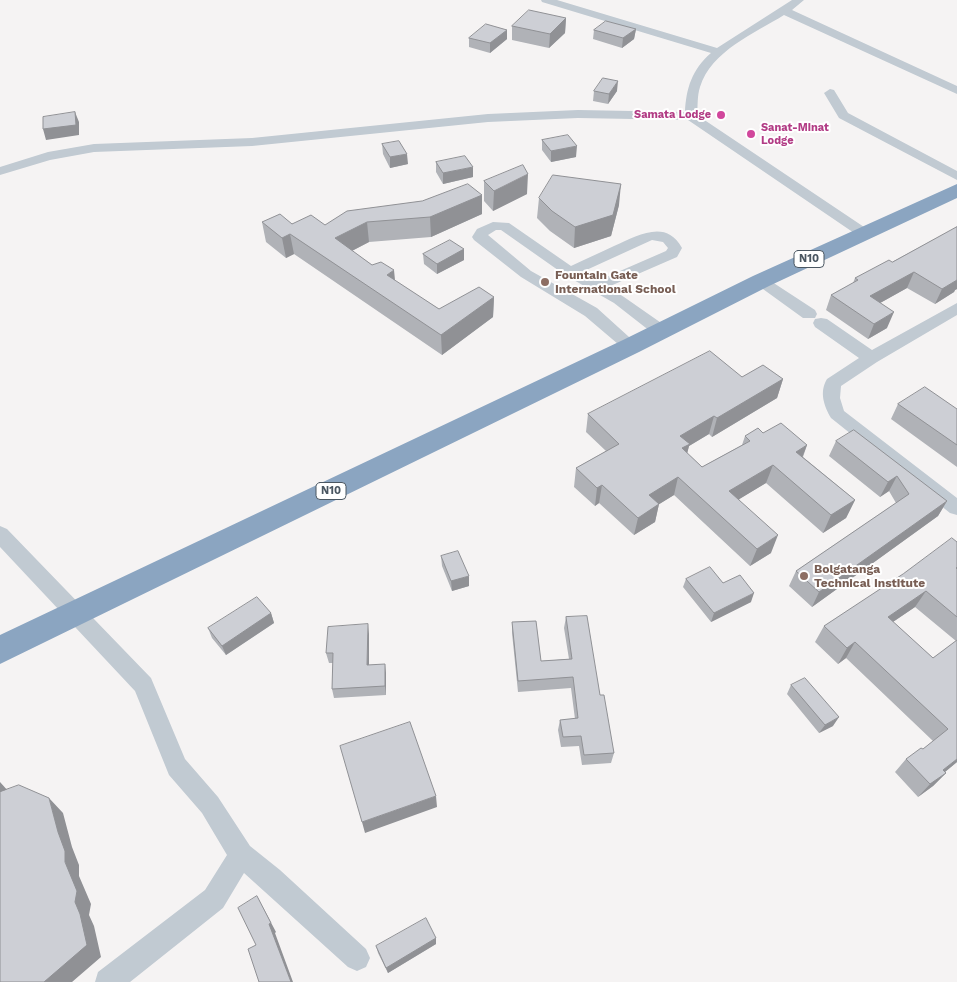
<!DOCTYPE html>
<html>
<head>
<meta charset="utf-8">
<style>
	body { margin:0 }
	canvas { display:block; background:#f5f3f3 }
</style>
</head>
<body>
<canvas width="957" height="982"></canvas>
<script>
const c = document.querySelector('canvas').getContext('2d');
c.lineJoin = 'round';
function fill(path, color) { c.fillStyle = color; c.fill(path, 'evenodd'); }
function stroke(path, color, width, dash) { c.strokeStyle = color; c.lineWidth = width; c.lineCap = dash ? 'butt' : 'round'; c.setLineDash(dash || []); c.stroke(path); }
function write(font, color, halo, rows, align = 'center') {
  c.font = font + ' "Work Sans",sans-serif'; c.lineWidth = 4; c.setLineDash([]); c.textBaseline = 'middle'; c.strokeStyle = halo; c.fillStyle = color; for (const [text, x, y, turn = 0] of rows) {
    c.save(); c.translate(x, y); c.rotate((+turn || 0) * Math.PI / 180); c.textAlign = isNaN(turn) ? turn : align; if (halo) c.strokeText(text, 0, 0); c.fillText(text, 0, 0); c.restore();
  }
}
fill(new Path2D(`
	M 541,0 L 557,0 L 717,48 L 792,0 L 804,0 L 792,10 L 957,86 L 957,94 L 784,15 C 755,33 711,51 700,87 C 697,96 698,106 697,115 L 870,231 L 872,234 L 870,237 L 860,237 L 688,120 L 578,118 L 488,122 L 252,146 L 94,152 L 50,160 L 0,175 L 0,167 L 48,152 L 94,144 L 252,138 L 488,114 L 578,110 L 685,112 C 686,89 692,69 711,53 L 542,2 Z
	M 830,89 L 834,90 L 848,113 L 957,171 L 957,180 L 839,118 L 824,93 Z
	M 493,222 L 509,223 L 571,266 C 585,259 600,253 614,246 C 637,236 666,218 682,248 L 677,257 L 608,287 L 624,297 L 667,327 L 669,331 L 667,335 L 661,336 L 655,335 L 614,303 L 565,275 L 501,230 L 496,230 L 488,235 L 531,271 L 597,308 L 639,346 L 637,350 L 631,351 L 625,350 L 585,316 L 521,277 L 474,240 L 472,237 L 477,229 ZM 652,240 L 663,242 L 668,248 L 666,251 L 597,281 L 582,272 Z
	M 761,276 L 766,278 L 815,310 L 817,314 L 815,318 L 803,318 L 756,284 L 753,281 L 756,278 Z
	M 957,303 L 957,315 L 877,362 L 841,386 L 840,398 L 844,411 L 957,498 L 957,515 L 950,513 L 831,418 C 824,406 819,392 827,379 L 859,358 L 815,327 L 813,323 L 815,319 L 821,318 L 827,319 L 872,350 Z
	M 0,526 L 7,529 L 151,678 L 185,759 L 218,797 L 250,846 L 280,870 L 366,949 L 370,958 L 366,967 L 357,971 L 348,967 L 244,873 L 223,908 L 130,982 L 95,982 L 98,972 L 205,890 L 227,855 L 202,813 L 169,775 L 135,691 L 0,547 Z`), '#c1cad2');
fill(new Path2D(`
	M 957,184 L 957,198 L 769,286 L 639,352 L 0,664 L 0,635 L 623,340 L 753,276 Z`), '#8ba5c1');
fill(new Path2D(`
	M 566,18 L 565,33 L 549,48 L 512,40 L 512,26 Z
	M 636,29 L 634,39 L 622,48 L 593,39 L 594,30 Z
	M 507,30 L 507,39 L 490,53 L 469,47 L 469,38 Z
	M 594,91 L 617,91 L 608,104 L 593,101 Z
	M 542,140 L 576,157 L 551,162 L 542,150 Z
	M 382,144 L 408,164 L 390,168 L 383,154 Z
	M 436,162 L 473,177 L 443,184 L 436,172 Z
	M 484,181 L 527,194 L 493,211 L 484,201 Z
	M 482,195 L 482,214 L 431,237 L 369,242 L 352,251 L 395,281 L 439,309 L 494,297 L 493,317 L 442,355 L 294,254 L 286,258 L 266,242 L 262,222 L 325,225 Z
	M 539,198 L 619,205 L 611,236 L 574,248 L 550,231 L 537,218 Z
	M 957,227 L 957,289 L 955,290 L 954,292 L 935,304 L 907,288 L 880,303 L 887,328 L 868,339 L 826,310 L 831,295 L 853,283 L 855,278 L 892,262 Z
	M 464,249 L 464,260 L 437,274 L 424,264 L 423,254 Z
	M 742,377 L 783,379 L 777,398 L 712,437 L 709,434 L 689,446 L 687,453 L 702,467 L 742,445 L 745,436 L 763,433 L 807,445 L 803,457 L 855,500 L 846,518 L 823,533 L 766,483 L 739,499 L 771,553 L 750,566 L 674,495 L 659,504 L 655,522 L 634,535 L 599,503 L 595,506 L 574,487 L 576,468 L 606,451 L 586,432 L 588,414 Z
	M 898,404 L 957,409 L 957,467 L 891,419 Z
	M 836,441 L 947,501 L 938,516 L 812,607 L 789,586 L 796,571 L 896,503 L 889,491 L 880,497 L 829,456 Z
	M 957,542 L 957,762 L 945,772 L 946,773 L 933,786 L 918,797 L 895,772 L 906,759 L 923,749 L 933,741 L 846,658 L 838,664 L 815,642 L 824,626 ZM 915,607 L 956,641 L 933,658 L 893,622 Z
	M 441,556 L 469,586 L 452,591 L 442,566 Z
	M 686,579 L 723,583 L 751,602 L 711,622 L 683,587 Z
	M 271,613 L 274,623 L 226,655 L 212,638 L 208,628 Z
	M 566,617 L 600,695 L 614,753 L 611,763 L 582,765 L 579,746 L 561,747 L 558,730 L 560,720 L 575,719 L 571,688 L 518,692 L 512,633 L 512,622 L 541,661 L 569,659 L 564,628 Z
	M 369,634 L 369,665 L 386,673 L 386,695 L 334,698 L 332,689 L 333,663 L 329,663 L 326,653 Z
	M 791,685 L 833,726 L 819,733 L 787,694 Z
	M 436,938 L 436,944 L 388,973 L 378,953 L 376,946 Z`), '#b0b2b7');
fill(new Path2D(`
	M 566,18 L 565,33 L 549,48 L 550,34 Z
	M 636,29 L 634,39 L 622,48 L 623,38 Z
	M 507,30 L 507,39 L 490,53 L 490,43 Z
	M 618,81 L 617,91 L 608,104 L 609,94 Z
	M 75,112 L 79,122 L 79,135 L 46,140 L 43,129 Z
	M 577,146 L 576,157 L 551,162 L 551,151 Z
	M 407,154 L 408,164 L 390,168 L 390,157 Z
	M 473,167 L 473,177 L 443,184 L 443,173 Z
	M 528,174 L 527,194 L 493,211 L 494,191 Z
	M 621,184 L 619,205 L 611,236 L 574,248 L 575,227 Z
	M 482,195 L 482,214 L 431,237 L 430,217 Z
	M 367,222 L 369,242 L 338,258 L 335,238 Z
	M 290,234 L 294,254 L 286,258 L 282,238 Z
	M 464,249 L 464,260 L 437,274 L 437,264 Z
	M 394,270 L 396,290 L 387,275 Z
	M 914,272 L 907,288 L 864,312 L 870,296 Z
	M 957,280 L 957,289 L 955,290 L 954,292 L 935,304 L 942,289 Z
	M 494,297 L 493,317 L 442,355 L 441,335 Z
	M 894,312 L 887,328 L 868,339 L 874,324 Z
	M 783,379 L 777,398 L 712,437 L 717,418 Z
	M 714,416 L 709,434 L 689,446 L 685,462 L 677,466 L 680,436 Z
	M 807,445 L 800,463 L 796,452 Z
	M 773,465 L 766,483 L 723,509 L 729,491 Z
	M 897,476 L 889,491 L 880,497 L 888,482 Z
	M 678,477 L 674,495 L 645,513 L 649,495 Z
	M 602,485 L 599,503 L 595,506 L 597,488 Z
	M 855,500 L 846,518 L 823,533 L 831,515 Z
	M 947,501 L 938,516 L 812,607 L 819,592 Z
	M 659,504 L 655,522 L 634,535 L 638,518 Z
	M 778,535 L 771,553 L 750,566 L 757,549 Z
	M 469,576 L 469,586 L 452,591 L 451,581 Z
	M 926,591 L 915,607 L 878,632 L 888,617 Z
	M 754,593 L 751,602 L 711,622 L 714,613 Z
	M 271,613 L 274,623 L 226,655 L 222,646 Z
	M 368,624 L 369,634 L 369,674 L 367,665 Z
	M 855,642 L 846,658 L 838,664 L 847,648 Z
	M 385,664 L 386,673 L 386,695 L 385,686 Z
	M 839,717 L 833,726 L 819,733 L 825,725 Z
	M 957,759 L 957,762 L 934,781 L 946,773 L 933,786 L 918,797 L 943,770 Z
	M 0,782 L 9,792 L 0,793 Z
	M 436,796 L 437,807 L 365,833 L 362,822 Z
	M 49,798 L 63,813 L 72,847 L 79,865 L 79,876 L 91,904 L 89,915 L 94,926 L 101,957 L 72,982 L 44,982 L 75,902 Z
	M 257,896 L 276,932 L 275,933 L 293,982 L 291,982 Z
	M 436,938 L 436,944 L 388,973 L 386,968 Z`), '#909195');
const building = new Path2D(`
	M 529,10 L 566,18 L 550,34 L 512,26 Z
	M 606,21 L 636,29 L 623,38 L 594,30 Z
	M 486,24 L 507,30 L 490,43 L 469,38 Z
	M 603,78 L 618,81 L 609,94 L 594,91 Z
	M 75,112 L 76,125 L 43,129 L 43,117 Z
	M 568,135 L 577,146 L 551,151 L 542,140 Z
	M 399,141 L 407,154 L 390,157 L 382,144 Z
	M 465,156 L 473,167 L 443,173 L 436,162 Z
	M 523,165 L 528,174 L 494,191 L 484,181 Z
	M 553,175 L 621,184 L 613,215 L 575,227 L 552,211 L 539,198 Z
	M 468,184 L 482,195 L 430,217 L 367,222 L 335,238 L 372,265 L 381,262 L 394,270 L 387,275 L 439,309 L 479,287 L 494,297 L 441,335 L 290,234 L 282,238 L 262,222 L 280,214 L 292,224 L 311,215 L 325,225 L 347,211 L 422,201 Z
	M 957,227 L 957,280 L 942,289 L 914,272 L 870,296 L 894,312 L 874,324 L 831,295 L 858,280 L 855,278 L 889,260 L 892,262 Z
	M 450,240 L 464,249 L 437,264 L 423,254 Z
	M 710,351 L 742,377 L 763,365 L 783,379 L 717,418 L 714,416 L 680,436 L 690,444 L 682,448 L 702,467 L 750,441 L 745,436 L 758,428 L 763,433 L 781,423 L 807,445 L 796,452 L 855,500 L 831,515 L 773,465 L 729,491 L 778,535 L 757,549 L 678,477 L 649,495 L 659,504 L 638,518 L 602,485 L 597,488 L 576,468 L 619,444 L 588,414 Z
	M 925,387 L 957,409 L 957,445 L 898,404 Z
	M 854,430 L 947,501 L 819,592 L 796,571 L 909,494 L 897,476 L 888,482 L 836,441 Z
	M 952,538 L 957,542 L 957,567 L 956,568 L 957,569 L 957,617 L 926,591 L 888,617 L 933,658 L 957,640 L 957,759 L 943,770 L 946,773 L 930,784 L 906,759 L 921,748 L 923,749 L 948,729 L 855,642 L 847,648 L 824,626 L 903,574 Z
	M 458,551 L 469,576 L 451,581 L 441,556 Z
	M 710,567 L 723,583 L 740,575 L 754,593 L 714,613 L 686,579 Z
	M 257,597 L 271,613 L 222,646 L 208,628 Z
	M 587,616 L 600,695 L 604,695 L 614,753 L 584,755 L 581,736 L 563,737 L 560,720 L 578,718 L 573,677 L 518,681 L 512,622 L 536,621 L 541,661 L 572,659 L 566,617 Z
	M 368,624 L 367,665 L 385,664 L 385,686 L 332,689 L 333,653 L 326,653 L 328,627 Z
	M 805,678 L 839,717 L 825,725 L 791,685 Z
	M 410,722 L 436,796 L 362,822 L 340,746 Z
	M 19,785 L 49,798 L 58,832 L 65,851 L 65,862 L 77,891 L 75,902 L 80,914 L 87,945 L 44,982 L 0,982 L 0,792 Z
	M 257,896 L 271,923 L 269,924 L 291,982 L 259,982 L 248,949 L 256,945 L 238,908 Z
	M 426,918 L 436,938 L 386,968 L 376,946 Z`);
fill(building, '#cdcfd5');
stroke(building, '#909195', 1);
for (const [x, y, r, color] of [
	[721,115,5,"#d1479c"],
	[751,134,5,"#d1479c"],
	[545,282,5,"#8d6e63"],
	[804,576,5,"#8d6e63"]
]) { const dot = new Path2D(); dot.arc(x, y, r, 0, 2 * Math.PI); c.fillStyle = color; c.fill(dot); stroke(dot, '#fff', 2); }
write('bold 11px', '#b23c85', '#fff', [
	["Samata Lodge",711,115],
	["Sanat-Minat",761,128,"left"],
	["Lodge",761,141,"left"]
], 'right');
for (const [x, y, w] of [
	[809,259,30],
	[331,491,30]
]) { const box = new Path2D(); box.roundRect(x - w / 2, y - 8.5, w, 17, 4); c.fillStyle = '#fff'; c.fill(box); stroke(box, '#4a5661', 1); }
write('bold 11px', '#4a5661', null, [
	["N10",809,259],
	["N10",331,491]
]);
write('bold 12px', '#785e54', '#fff', [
	["Fountain Gate",555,275],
	["International School",555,289],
	["Bolgatanga",814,569],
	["Technical Institute",814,583]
], 'left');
</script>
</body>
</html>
